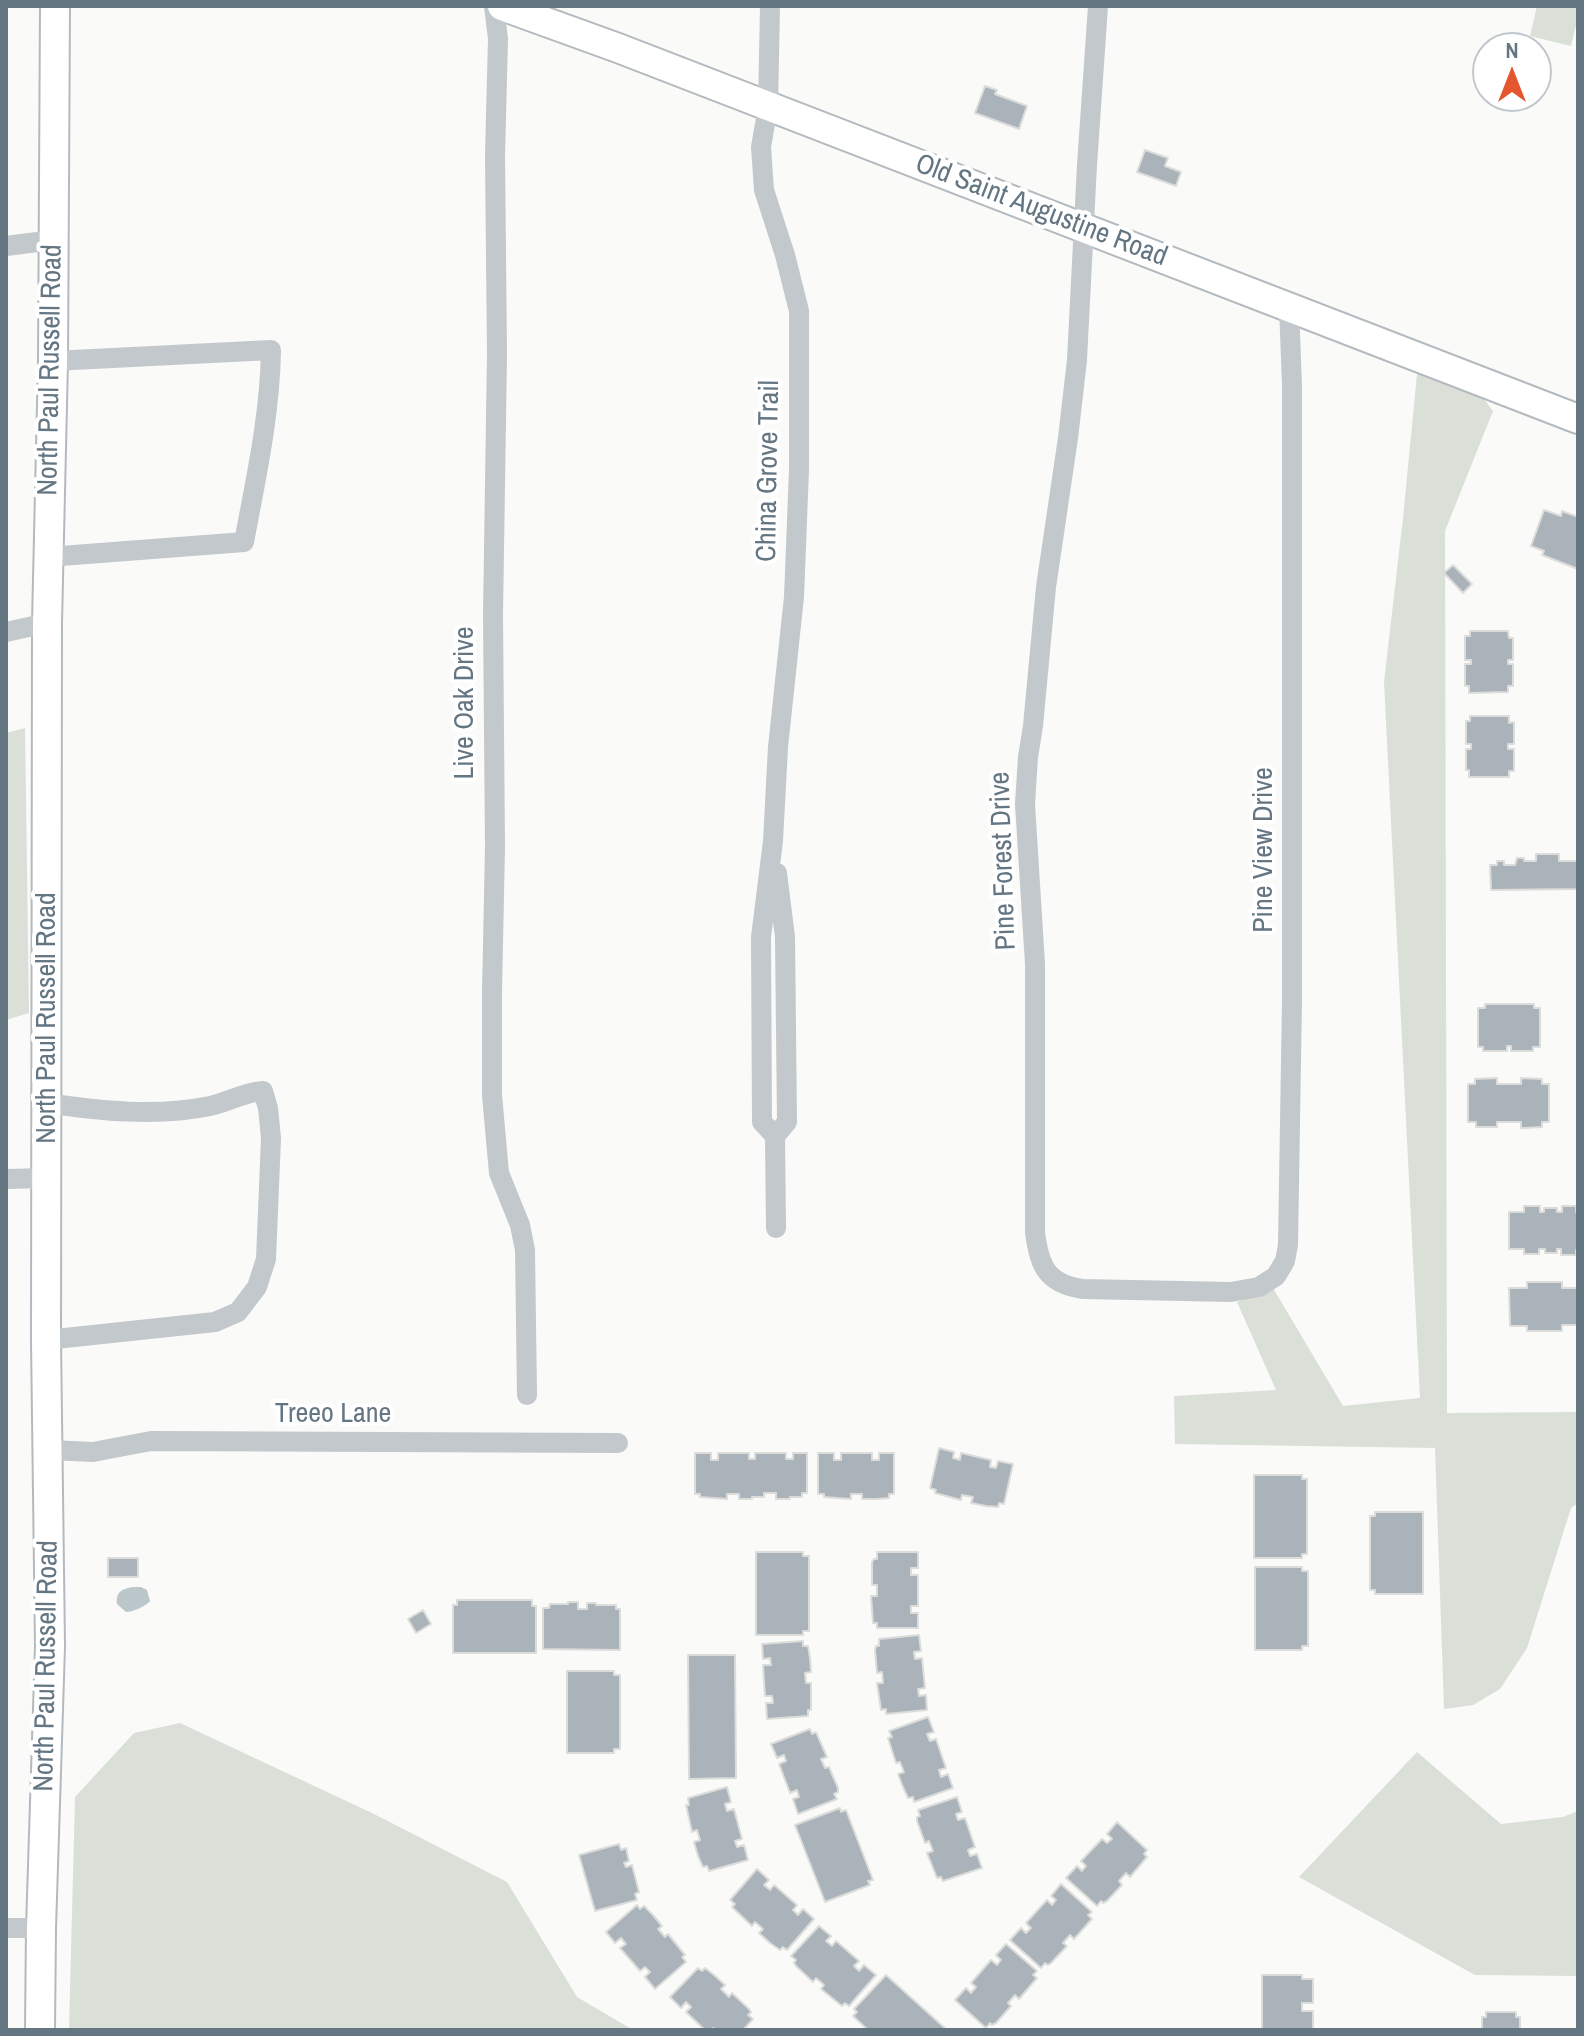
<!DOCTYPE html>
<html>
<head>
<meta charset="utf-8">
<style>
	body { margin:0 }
	#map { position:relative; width:1584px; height:2036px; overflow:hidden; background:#fafaf8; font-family:"Archivo Narrow",sans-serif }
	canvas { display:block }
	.frame { position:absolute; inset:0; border:8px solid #657683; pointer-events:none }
	.north { position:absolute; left:1472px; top:32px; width:80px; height:80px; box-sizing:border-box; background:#fff; border:2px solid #c1c8cd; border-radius:50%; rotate:0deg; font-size:22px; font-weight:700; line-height:32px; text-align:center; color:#657683 }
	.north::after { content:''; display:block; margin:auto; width:28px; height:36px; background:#e4572e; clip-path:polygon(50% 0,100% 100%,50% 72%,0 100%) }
</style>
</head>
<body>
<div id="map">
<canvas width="1584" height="2036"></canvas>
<div class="frame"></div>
<div class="north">N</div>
</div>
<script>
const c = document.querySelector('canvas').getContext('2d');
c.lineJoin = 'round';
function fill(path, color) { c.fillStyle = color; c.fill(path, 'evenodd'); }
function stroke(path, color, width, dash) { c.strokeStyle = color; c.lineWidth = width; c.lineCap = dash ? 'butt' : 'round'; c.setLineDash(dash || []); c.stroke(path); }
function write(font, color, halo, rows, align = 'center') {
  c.font = font + ' "Archivo Narrow",sans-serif'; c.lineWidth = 8; c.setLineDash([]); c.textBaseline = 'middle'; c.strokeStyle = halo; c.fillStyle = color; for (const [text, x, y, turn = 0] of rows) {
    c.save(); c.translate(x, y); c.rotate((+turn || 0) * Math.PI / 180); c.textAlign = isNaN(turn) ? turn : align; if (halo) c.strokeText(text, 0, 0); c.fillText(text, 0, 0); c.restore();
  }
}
fill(new Path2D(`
	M 1537,6 L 1578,6 L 1578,17 L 1571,46 L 1530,36 Z
	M 1417,374 L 1473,385 L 1493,411 L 1445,531 L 1447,1413 L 1578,1412 L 1578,1503 L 1571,1508 L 1527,1648 L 1500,1689 L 1473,1705 L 1444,1709 L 1435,1448 L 1175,1444 L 1174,1396 L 1276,1390 L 1237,1302 L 1273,1288 L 1343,1406 L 1420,1398 L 1384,682 L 1403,518 Z
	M 25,728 L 29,1013 L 6,1020 L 6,733 Z
	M 180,1723 L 374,1814 L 507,1882 L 577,1997 L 633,2030 L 69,2030 L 75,1797 L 134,1733 Z
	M 1417,1752 L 1501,1824 L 1563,1817 L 1578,1811 L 1578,1976 L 1475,1975 L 1299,1877 Z`), '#dadfd7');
fill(new Path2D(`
	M 134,1587 L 141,1587 L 147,1590 L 150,1601 C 146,1606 133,1612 126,1612 L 117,1604 C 115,1592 123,1588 134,1587 Z`), '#bbc7cb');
const building = new Path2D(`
	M 985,86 L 997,90 L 995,94 L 1027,106 L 1019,129 L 975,113 Z
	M 1145,150 L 1168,158 L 1165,166 L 1181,172 L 1176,186 L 1137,172 Z
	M 1544,510 L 1561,516 L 1562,511 L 1578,517 L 1578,569 L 1542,555 L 1544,551 L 1531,546 Z
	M 1453,565 L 1472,584 L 1463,593 L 1444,573 Z
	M 1470,631 L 1508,631 L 1509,638 L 1513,638 L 1513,660 L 1508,660 L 1508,664 L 1513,664 L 1513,686 L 1508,686 L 1508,692 L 1469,693 L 1469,686 L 1465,686 L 1465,664 L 1471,664 L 1471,660 L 1465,660 L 1465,636 L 1470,636 Z
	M 1470,716 L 1509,716 L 1509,723 L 1514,722 L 1514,744 L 1508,744 L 1508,749 L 1514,749 L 1514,771 L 1509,771 L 1509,777 L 1469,777 L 1469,770 L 1466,770 L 1466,749 L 1471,749 L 1471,744 L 1466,744 L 1466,721 L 1470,721 Z
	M 1536,854 L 1559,854 L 1559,861 L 1578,861 L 1578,889 L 1491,890 L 1490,865 L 1497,865 L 1497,861 L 1504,861 L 1504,865 L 1515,865 L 1517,858 L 1524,858 L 1524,861 L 1536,861 Z
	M 1485,1004 L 1534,1004 L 1534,1008 L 1540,1008 L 1540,1047 L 1533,1047 L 1533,1051 L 1511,1051 L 1511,1046 L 1507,1046 L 1507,1051 L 1483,1051 L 1483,1047 L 1478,1047 L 1478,1008 L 1485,1008 Z
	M 1497,1078 L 1497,1084 L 1521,1084 L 1521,1078 L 1542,1079 L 1542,1084 L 1549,1084 L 1549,1122 L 1542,1122 L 1542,1127 L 1525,1128 L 1521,1128 L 1521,1122 L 1497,1122 L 1497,1127 L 1476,1127 L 1476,1122 L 1468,1122 L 1468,1084 L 1475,1084 L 1475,1079 Z
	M 1524,1206 L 1540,1206 L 1540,1212 L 1544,1212 L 1544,1208 L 1557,1208 L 1557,1212 L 1562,1212 L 1562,1206 L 1576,1206 L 1576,1212 L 1578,1212 L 1578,1250 L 1576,1250 L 1576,1255 L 1561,1255 L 1561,1249 L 1557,1249 L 1557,1253 L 1545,1253 L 1545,1249 L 1539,1249 L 1539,1254 L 1524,1254 L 1524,1249 L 1509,1249 L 1509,1212 L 1524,1212 Z
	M 1527,1282 L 1562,1282 L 1562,1288 L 1578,1288 L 1578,1325 L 1562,1325 L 1562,1331 L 1527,1331 L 1527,1326 L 1510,1326 L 1509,1288 L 1527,1288 Z
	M 939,1448 L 954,1452 L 953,1458 L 960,1460 L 961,1453 L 991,1460 L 990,1467 L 996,1468 L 998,1461 L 1013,1464 L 1004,1504 L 999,1503 L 998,1507 L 986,1506 L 971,1503 L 973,1497 L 962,1495 L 961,1500 L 935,1493 L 936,1490 L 930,1488 Z
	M 695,1453 L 711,1453 L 711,1460 L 718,1460 L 718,1453 L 749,1453 L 749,1459 L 755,1459 L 755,1453 L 786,1453 L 786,1459 L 793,1459 L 793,1453 L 807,1453 L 807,1493 L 802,1493 L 802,1497 L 790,1497 L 790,1499 L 776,1499 L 776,1493 L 764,1493 L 764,1497 L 752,1497 L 752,1499 L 739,1499 L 739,1494 L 727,1494 L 727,1499 L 700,1497 L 700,1494 L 695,1494 Z
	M 818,1453 L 834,1453 L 834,1460 L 841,1460 L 841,1453 L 872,1453 L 872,1460 L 879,1460 L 879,1453 L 894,1453 L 894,1494 L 889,1494 L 889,1498 L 876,1499 L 862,1499 L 862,1494 L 851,1494 L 851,1499 L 824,1497 L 824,1494 L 818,1494 Z
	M 1254,1475 L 1302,1475 L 1302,1479 L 1307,1479 L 1307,1554 L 1302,1554 L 1302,1558 L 1254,1558 Z
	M 1375,1512 L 1423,1512 L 1423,1594 L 1375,1594 L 1375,1590 L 1370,1590 L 1370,1516 L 1375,1516 Z
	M 756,1552 L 803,1552 L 803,1556 L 809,1556 L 809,1631 L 803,1631 L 803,1635 L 756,1635 Z
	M 877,1552 L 918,1552 L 918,1568 L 911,1568 L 911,1575 L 918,1575 L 918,1606 L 911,1606 L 911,1613 L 918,1613 L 918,1628 L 877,1628 L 877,1623 L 873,1623 L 871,1596 L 877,1596 L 877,1585 L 872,1585 L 872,1562 L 874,1559 L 877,1559 Z
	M 108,1558 L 138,1558 L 138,1577 L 108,1577 Z
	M 1255,1567 L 1302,1567 L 1302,1571 L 1308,1571 L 1308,1646 L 1302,1646 L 1302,1650 L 1255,1650 Z
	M 457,1600 L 532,1600 L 532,1606 L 536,1606 L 536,1653 L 453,1653 L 453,1605 L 457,1605 Z
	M 568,1602 L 578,1602 L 578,1609 L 587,1609 L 587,1603 L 596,1603 L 596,1605 L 616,1605 L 616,1609 L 620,1609 L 620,1650 L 543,1649 L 543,1608 L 549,1608 L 550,1604 L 568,1604 Z
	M 423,1610 L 431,1624 L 416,1633 L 408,1619 Z
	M 919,1635 L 921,1651 L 914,1652 L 915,1659 L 922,1658 L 925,1688 L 918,1689 L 919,1696 L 926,1695 L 927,1710 L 886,1714 L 886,1709 L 881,1710 L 877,1683 L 883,1683 L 882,1672 L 877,1673 L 875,1650 L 876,1646 L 879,1646 L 879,1639 Z
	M 803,1641 L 803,1646 L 808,1646 L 810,1658 L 811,1672 L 805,1673 L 806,1683 L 811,1683 L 811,1710 L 808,1710 L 808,1716 L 767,1719 L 766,1703 L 773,1703 L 772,1696 L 765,1696 L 763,1665 L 771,1665 L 770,1658 L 763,1659 L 762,1644 Z
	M 688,1655 L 735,1655 L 736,1778 L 689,1779 Z
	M 567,1671 L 614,1671 L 614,1675 L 620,1675 L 620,1749 L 614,1749 L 614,1753 L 567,1753 Z
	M 928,1717 L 934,1732 L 927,1734 L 930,1741 L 936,1739 L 946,1768 L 939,1770 L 941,1777 L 948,1774 L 953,1788 L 914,1802 L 913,1797 L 908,1798 L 903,1787 L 898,1774 L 904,1772 L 900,1762 L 896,1763 L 888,1738 L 892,1737 L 889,1731 Z
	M 810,1729 L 812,1734 L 816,1732 L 827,1757 L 821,1759 L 825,1768 L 829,1767 L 838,1788 L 838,1792 L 834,1794 L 837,1799 L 798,1814 L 793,1799 L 799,1797 L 797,1790 L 790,1793 L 779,1764 L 786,1761 L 784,1755 L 777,1758 L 771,1744 Z
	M 727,1787 L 731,1802 L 725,1804 L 727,1811 L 734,1809 L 742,1839 L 735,1841 L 737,1847 L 744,1845 L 748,1860 L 709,1871 L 707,1866 L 703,1867 L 698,1856 L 694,1842 L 700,1840 L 697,1830 L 692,1832 L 686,1805 L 689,1805 L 688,1798 Z
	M 957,1797 L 962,1812 L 956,1814 L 958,1820 L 965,1818 L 975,1847 L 968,1850 L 970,1856 L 977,1854 L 982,1868 L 943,1881 L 941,1877 L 937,1878 L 927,1853 L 933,1851 L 929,1841 L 925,1843 L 917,1821 L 917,1817 L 920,1816 L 918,1810 Z
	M 840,1808 L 841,1812 L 846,1810 L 873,1880 L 868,1881 L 870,1885 L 825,1902 L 795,1825 Z
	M 1117,1822 L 1147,1850 L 1144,1854 L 1147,1857 L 1130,1877 L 1126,1873 L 1119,1881 L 1122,1885 L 1107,1901 L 1103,1903 L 1101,1901 L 1097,1906 L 1066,1878 L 1077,1866 L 1082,1871 L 1086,1866 L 1081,1861 L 1102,1839 L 1107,1843 L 1112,1839 L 1107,1834 Z
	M 619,1844 L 621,1850 L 626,1848 L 629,1861 L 624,1863 L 626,1867 L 632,1865 L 639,1892 L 635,1894 L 637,1900 L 595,1911 L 579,1855 Z
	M 757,1869 L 769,1880 L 764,1885 L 770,1890 L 774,1885 L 797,1905 L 793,1910 L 798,1915 L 803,1909 L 814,1919 L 787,1950 L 783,1947 L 780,1950 L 770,1943 L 759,1933 L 763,1929 L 755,1922 L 752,1926 L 732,1907 L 735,1904 L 730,1900 Z
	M 1061,1884 L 1092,1912 L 1088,1915 L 1092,1919 L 1074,1939 L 1070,1935 L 1063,1943 L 1067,1946 L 1051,1963 L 1048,1965 L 1045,1963 L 1041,1968 L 1010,1940 L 1021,1928 L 1026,1933 L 1031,1928 L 1026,1923 L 1047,1900 L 1052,1905 L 1056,1900 L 1051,1896 Z
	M 637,1905 L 640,1909 L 644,1906 L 653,1915 L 662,1926 L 658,1929 L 665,1937 L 668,1934 L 685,1955 L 682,1957 L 686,1962 L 655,1989 L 645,1977 L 650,1972 L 645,1967 L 640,1971 L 620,1948 L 626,1944 L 621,1938 L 615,1943 L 606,1932 Z
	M 819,1926 L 831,1936 L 826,1941 L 832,1946 L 836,1941 L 859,1961 L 854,1966 L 859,1971 L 864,1965 L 876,1975 L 849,2006 L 845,2003 L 842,2006 L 821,1989 L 824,1985 L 816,1978 L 813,1982 L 796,1966 L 794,1963 L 796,1960 L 791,1956 Z
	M 1006,1944 L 1037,1971 L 1033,1975 L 1037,1978 L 1019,1999 L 1015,1995 L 1008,2003 L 1011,2006 L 996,2023 L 992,2025 L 990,2023 L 986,2028 L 955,2000 L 966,1988 L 971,1993 L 976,1987 L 971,1983 L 991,1960 L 997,1965 L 1001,1960 L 996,1955 Z
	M 698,1968 L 702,1971 L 705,1968 L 714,1975 L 725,1985 L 721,1989 L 729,1997 L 732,1993 L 749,2009 L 751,2012 L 748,2015 L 753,2019 L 743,2030 L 715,2030 L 713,2028 L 711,2030 L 705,2030 L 686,2012 L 691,2007 L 686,2002 L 681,2008 L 670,1997 Z
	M 886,1975 L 947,2030 L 868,2030 L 853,2016 L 857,2012 L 854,2009 Z
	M 1262,1975 L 1302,1975 L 1302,1979 L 1313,1979 L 1313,2003 L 1302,2003 L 1302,2011 L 1313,2011 L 1313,2030 L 1262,2030 Z
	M 1486,2012 L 1516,2012 L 1516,2017 L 1520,2017 L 1520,2030 L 1482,2030 L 1482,2017 L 1486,2017 Z`);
fill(building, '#aab3b9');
stroke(building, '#dcdcda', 2);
const secondary = new Path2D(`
	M 502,6 L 618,48 L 1578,419
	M 40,2030 L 41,1928 L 50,1646 L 46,1340 L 47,623 L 53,361 L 55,6`);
stroke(secondary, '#b3babf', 32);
stroke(new Path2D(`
	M 494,6 L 498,39 L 495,155 L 497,354 L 493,615 L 495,847 L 492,992 L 492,1095 L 499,1173 L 520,1225 L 525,1250 L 527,1395
	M 770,6 L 768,107 L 761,147 L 764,190 L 785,255 L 799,311 L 799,470 L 794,597 L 778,747 L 773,841 L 761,937 L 762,1122 L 775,1136
	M 1098,6 L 1087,165 L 1077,360 L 1068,438 L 1046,587 L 1033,726 L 1028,757 L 1025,804 L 1035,964 L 1035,1232 C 1039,1266 1047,1284 1083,1289 L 1231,1292 L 1259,1287 L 1276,1276 L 1285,1261 L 1288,1245 L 1292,1000 L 1292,386 L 1289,306
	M 6,246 L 53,240
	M 48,557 L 244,542 C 256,478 270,415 271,350 L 53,361
	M 6,632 L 47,623
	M 6,1179 L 46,1178
	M 776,1228 L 775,1136 L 787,1122 L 785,937 L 777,873
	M 46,1340 L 215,1322 L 238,1312 L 257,1287 L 266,1259 L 271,1138 L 268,1108 L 263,1091 C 244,1092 229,1102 210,1106 C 157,1117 99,1111 47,1103
	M 49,1450 L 93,1452 L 151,1441 L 618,1443
	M 6,1928 L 41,1928`), '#c3c8cc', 20);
stroke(secondary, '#fff', 28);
write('28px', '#657683', '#fff', [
	["Old Saint Augustine Road",1041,211,21],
	["North Paul Russell Road",51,370,-89],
	["China Grove Trail",769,471,-89],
	["Live Oak Drive",465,703,-90],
	["Pine View Drive",1264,850,-90],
	["Pine Forest Drive",1004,861,-92],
	["North Paul Russell Road",47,1018,-90],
	["Treeo Lane",333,1414],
	["North Paul Russell Road",47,1666,-89]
]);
</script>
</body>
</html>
